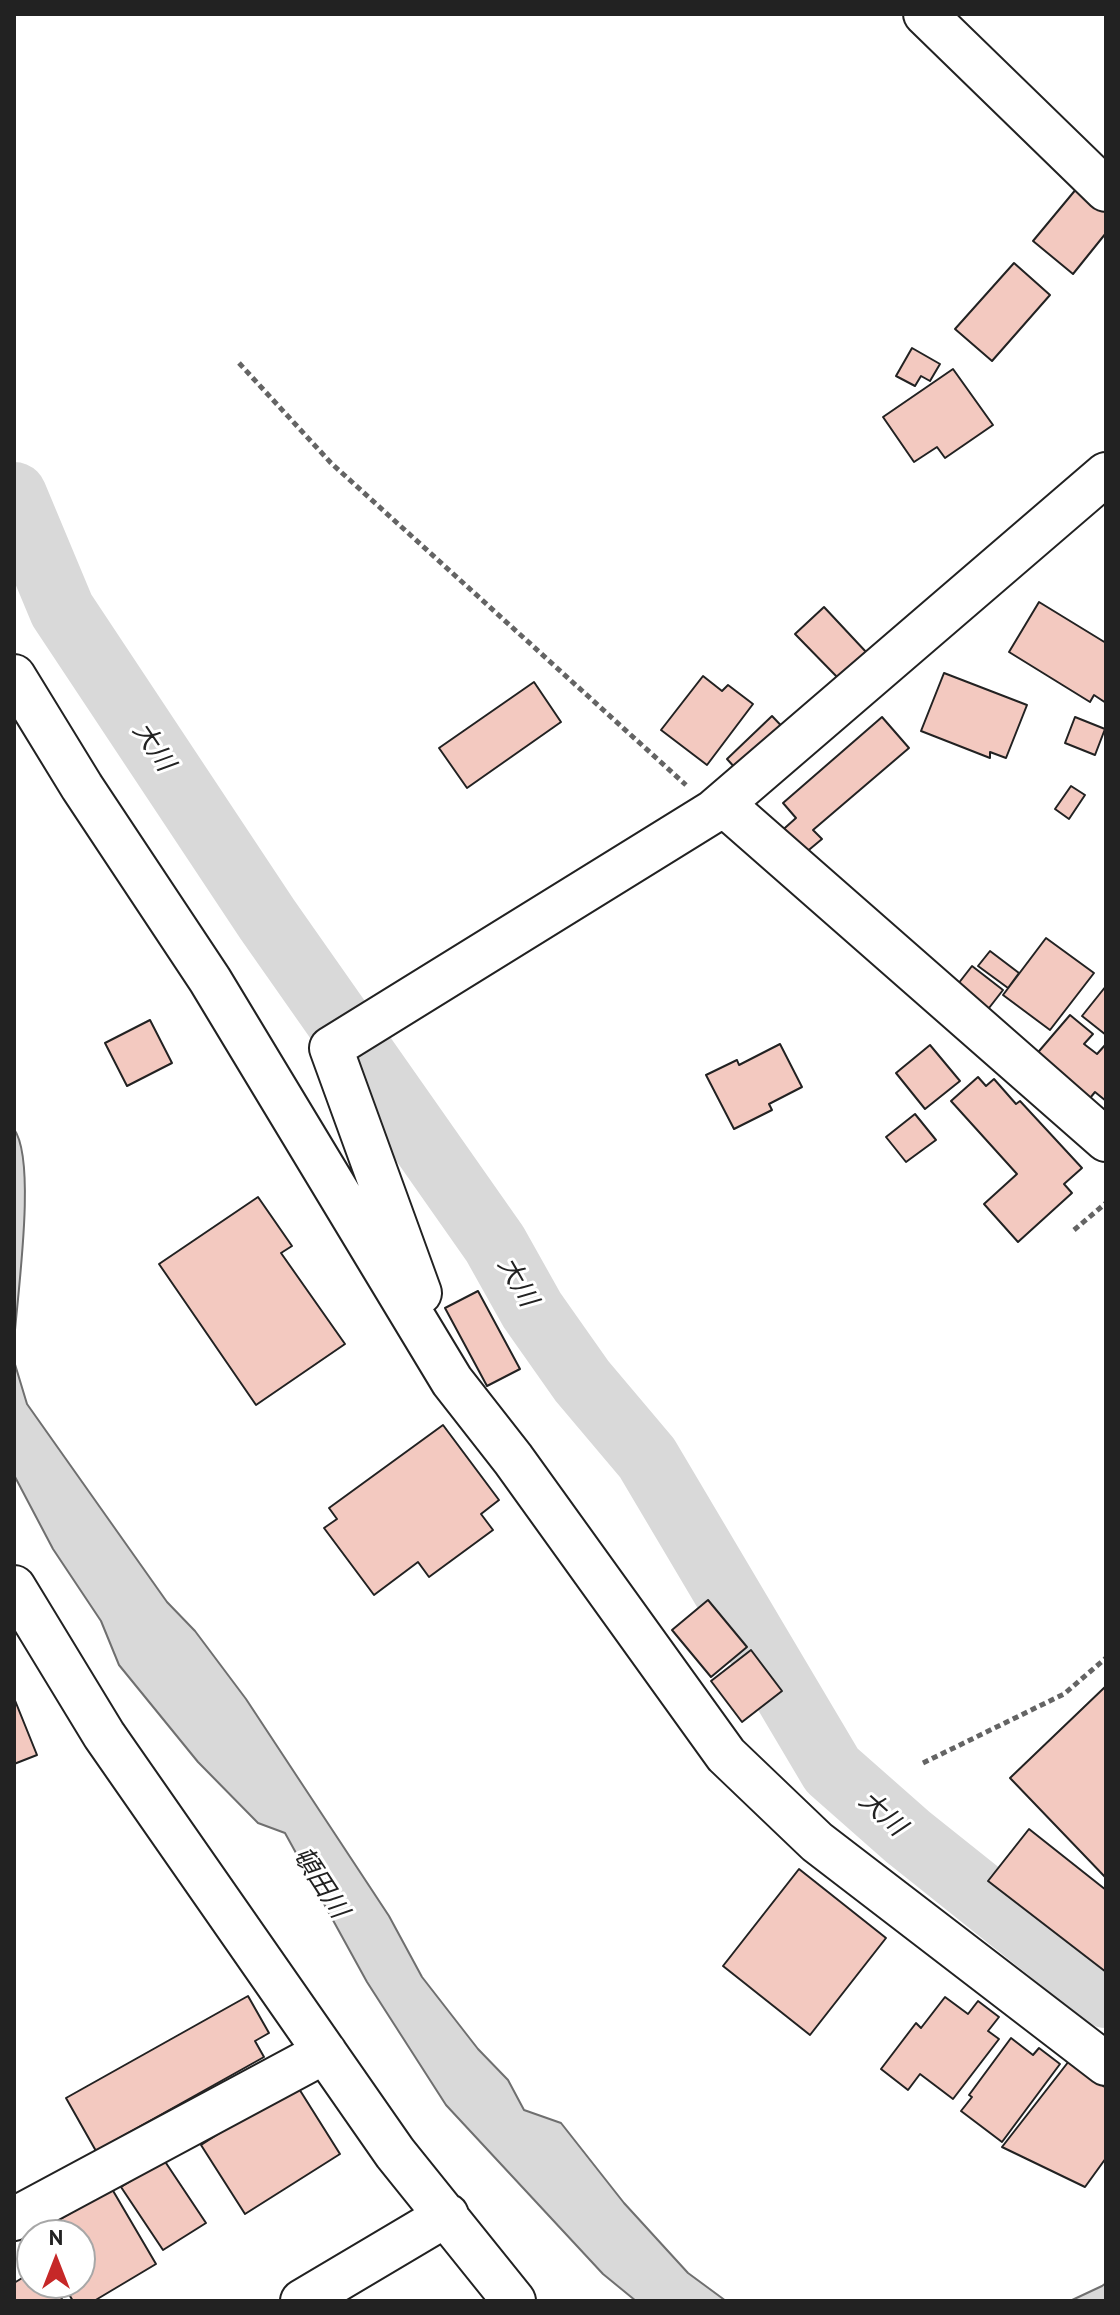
<!DOCTYPE html>
<html>
<head>
<meta charset="utf-8">
<style>
	body { margin:0 }
	#map { position:relative; width:1120px; height:2315px; overflow:hidden; background:#fff; font-family:"PT Sans",sans-serif }
	canvas { display:block }
	.frame { position:absolute; inset:0; border:16px solid #222; pointer-events:none }
	.north { position:absolute; left:16px; top:2219px; width:80px; height:80px; box-sizing:border-box; background:#fff; border:2px solid #a7a7a7; border-radius:50%; rotate:0deg; font-size:22px; font-weight:700; line-height:32px; text-align:center; color:#222 }
	.north::after { content:''; display:block; margin:auto; width:28px; height:36px; background:#c62828; clip-path:polygon(50% 0,100% 100%,50% 72%,0 100%) }
</style>
</head>
<body>
<div id="map">
<canvas width="1120" height="2315"></canvas>
<div class="frame"></div>
<div class="north">N</div>
</div>
<script>
const c = document.querySelector('canvas').getContext('2d');
c.lineJoin = 'round';
function fill(path, color) { c.fillStyle = color; c.fill(path, 'evenodd'); }
function stroke(path, color, width, dash) { c.strokeStyle = color; c.lineWidth = width; c.lineCap = dash ? 'butt' : 'round'; c.setLineDash(dash || []); c.stroke(path); }
function write(font, color, halo, rows, align = 'center') {
  c.font = font + ' "PT Sans","Noto Sans JP",sans-serif'; c.lineWidth = 6; c.setLineDash([]); c.textBaseline = 'middle'; c.strokeStyle = halo; c.fillStyle = color; for (const [text, x, y, turn = 0] of rows) {
    c.save(); c.translate(x, y); c.rotate((+turn || 0) * Math.PI / 180); c.textAlign = isNaN(turn) ? turn : align; if (halo) c.strokeText(text, 0, 0); c.fillText(text, 0, 0); c.restore();
  }
}
const water = new Path2D(`
	M 14,1129 C 37,1161 17,1297 14,1342 Z
	M 14,1361 L 27,1404 L 167,1602 L 195,1631 L 246,1699 L 389,1916 L 422,1977 L 478,2049 L 508,2080 L 524,2110 L 561,2123 L 624,2203 L 688,2273 L 726,2301 L 636,2301 L 603,2274 L 446,2105 L 367,1982 L 285,1833 L 258,1823 L 198,1762 L 119,1665 L 101,1621 L 53,1549 L 14,1475 Z
	M 1106,2283 L 1106,2301 L 1070,2301 L 1102,2286 Z`);
fill(water, '#d9d9d9');
stroke(water, '#6f6f6f', 2);
stroke(new Path2D(`
	M 14,495 L 62,610 L 267,919 L 495,1244 L 532,1310 L 582,1381 L 647,1458 L 832,1770 L 908,1837 L 1106,1995`), '#d9d9d9', 66);
const building = new Path2D(`
	M 1082,182 L 1106,202 L 1106,233 L 1073,274 L 1033,241 Z
	M 1014,263 L 1050,295 L 992,361 L 955,329 Z
	M 912,348 L 940,364 L 930,381 L 921,376 L 915,386 L 896,376 Z
	M 953,369 L 993,425 L 945,458 L 937,447 L 914,462 L 883,417 Z
	M 1039,602 L 1106,643 L 1106,703 L 1094,695 L 1090,702 L 1009,652 Z
	M 824,607 L 867,653 L 839,679 L 795,634 Z
	M 944,673 L 1027,705 L 1006,758 L 990,752 L 990,758 L 921,731 Z
	M 703,676 L 722,691 L 728,685 L 753,704 L 707,765 L 661,730 Z
	M 534,682 L 561,722 L 467,788 L 439,748 Z
	M 772,716 L 792,737 L 746,780 L 727,759 Z
	M 882,717 L 909,748 L 813,830 L 822,839 L 798,859 L 777,835 L 796,818 L 783,803 Z
	M 1075,717 L 1105,729 L 1095,755 L 1065,743 Z
	M 1071,786 L 1085,795 L 1069,819 L 1055,809 Z
	M 1046,938 L 1094,973 L 1050,1030 L 1003,995 Z
	M 990,951 L 1019,973 L 1008,988 L 978,966 Z
	M 972,966 L 1003,990 L 982,1017 L 951,993 Z
	M 1106,986 L 1106,1035 L 1082,1016 Z
	M 1070,1015 L 1093,1034 L 1084,1044 L 1097,1054 L 1106,1044 L 1106,1101 L 1095,1092 L 1081,1109 L 1028,1064 Z
	M 150,1020 L 172,1063 L 127,1086 L 105,1043 Z
	M 780,1044 L 802,1087 L 769,1104 L 772,1110 L 734,1129 L 706,1075 L 737,1060 L 739,1065 Z
	M 930,1045 L 960,1081 L 925,1109 L 896,1073 Z
	M 978,1077 L 986,1086 L 994,1079 L 1016,1104 L 1020,1101 L 1082,1168 L 1064,1184 L 1072,1193 L 1018,1242 L 984,1204 L 1017,1174 L 951,1101 Z
	M 915,1114 L 936,1140 L 906,1162 L 886,1137 Z
	M 258,1197 L 292,1246 L 281,1253 L 345,1344 L 256,1405 L 159,1264 Z
	M 478,1291 L 520,1369 L 487,1386 L 445,1308 Z
	M 443,1425 L 499,1500 L 481,1514 L 493,1530 L 429,1577 L 418,1562 L 374,1595 L 324,1528 L 337,1519 L 329,1508 Z
	M 708,1600 L 747,1647 L 711,1677 L 672,1630 Z
	M 751,1650 L 782,1691 L 742,1722 L 711,1681 Z
	M 1106,1686 L 1106,1878 L 1010,1778 Z
	M 14,1698 L 37,1755 L 14,1764 Z
	M 1029,1829 L 1106,1890 L 1106,1972 L 988,1881 Z
	M 799,1869 L 886,1938 L 810,2035 L 723,1966 Z
	M 248,1996 L 269,2033 L 255,2041 L 264,2057 L 96,2151 L 66,2098 Z
	M 945,1997 L 968,2014 L 978,2001 L 999,2017 L 988,2031 L 999,2039 L 953,2099 L 920,2074 L 908,2090 L 881,2069 L 916,2023 L 921,2028 Z
	M 1011,2038 L 1033,2055 L 1039,2048 L 1060,2064 L 1002,2142 L 961,2111 L 972,2097 L 969,2095 Z
	M 1069,2061 L 1106,2088 L 1106,2158 L 1085,2187 L 1002,2147 Z
	M 296,2084 L 340,2154 L 245,2214 L 201,2145 Z
	M 164,2160 L 206,2223 L 163,2250 L 121,2187 Z
	M 112,2189 L 156,2264 L 94,2301 L 73,2301 L 62,2283 L 80,2283 L 80,2235 L 33,2235 Z
	M 32,2272 L 32,2283 L 53,2283 L 63,2301 L 14,2301 L 14,2283 Z`);
fill(building, '#f3c9c0');
stroke(building, '#222', 2);
const minor = new Path2D(`
	M 925,14 L 1106,190
	M 14,676 L 82,787 L 210,980 L 452,1381 L 513,1459 L 726,1755 L 817,1842 L 1106,2064
	M 723,804 L 1106,1140
	M 420,1293 L 331,1048 L 714,811 L 1106,474
	M 14,1587 L 104,1735 L 395,2153 L 514,2301
	M 14,2219 L 325,2052
	M 302,2301 L 447,2215`);
stroke(minor, '#222', 46);
stroke(new Path2D(`
	M 239,363 L 331,463 L 686,785
	M 1074,1230 L 1106,1203
	M 923,1763 L 1064,1694 L 1106,1658`), '#646464', 5, [6, 4]);
stroke(minor, '#fff', 42);
write('italic 26px', '#222', '#fff', [
	["大川",153,747,56],
	["大川",517,1282,60],
	["大川",882,1814,42],
	["頓田川",320,1883,57]
]);
</script>
</body>
</html>
